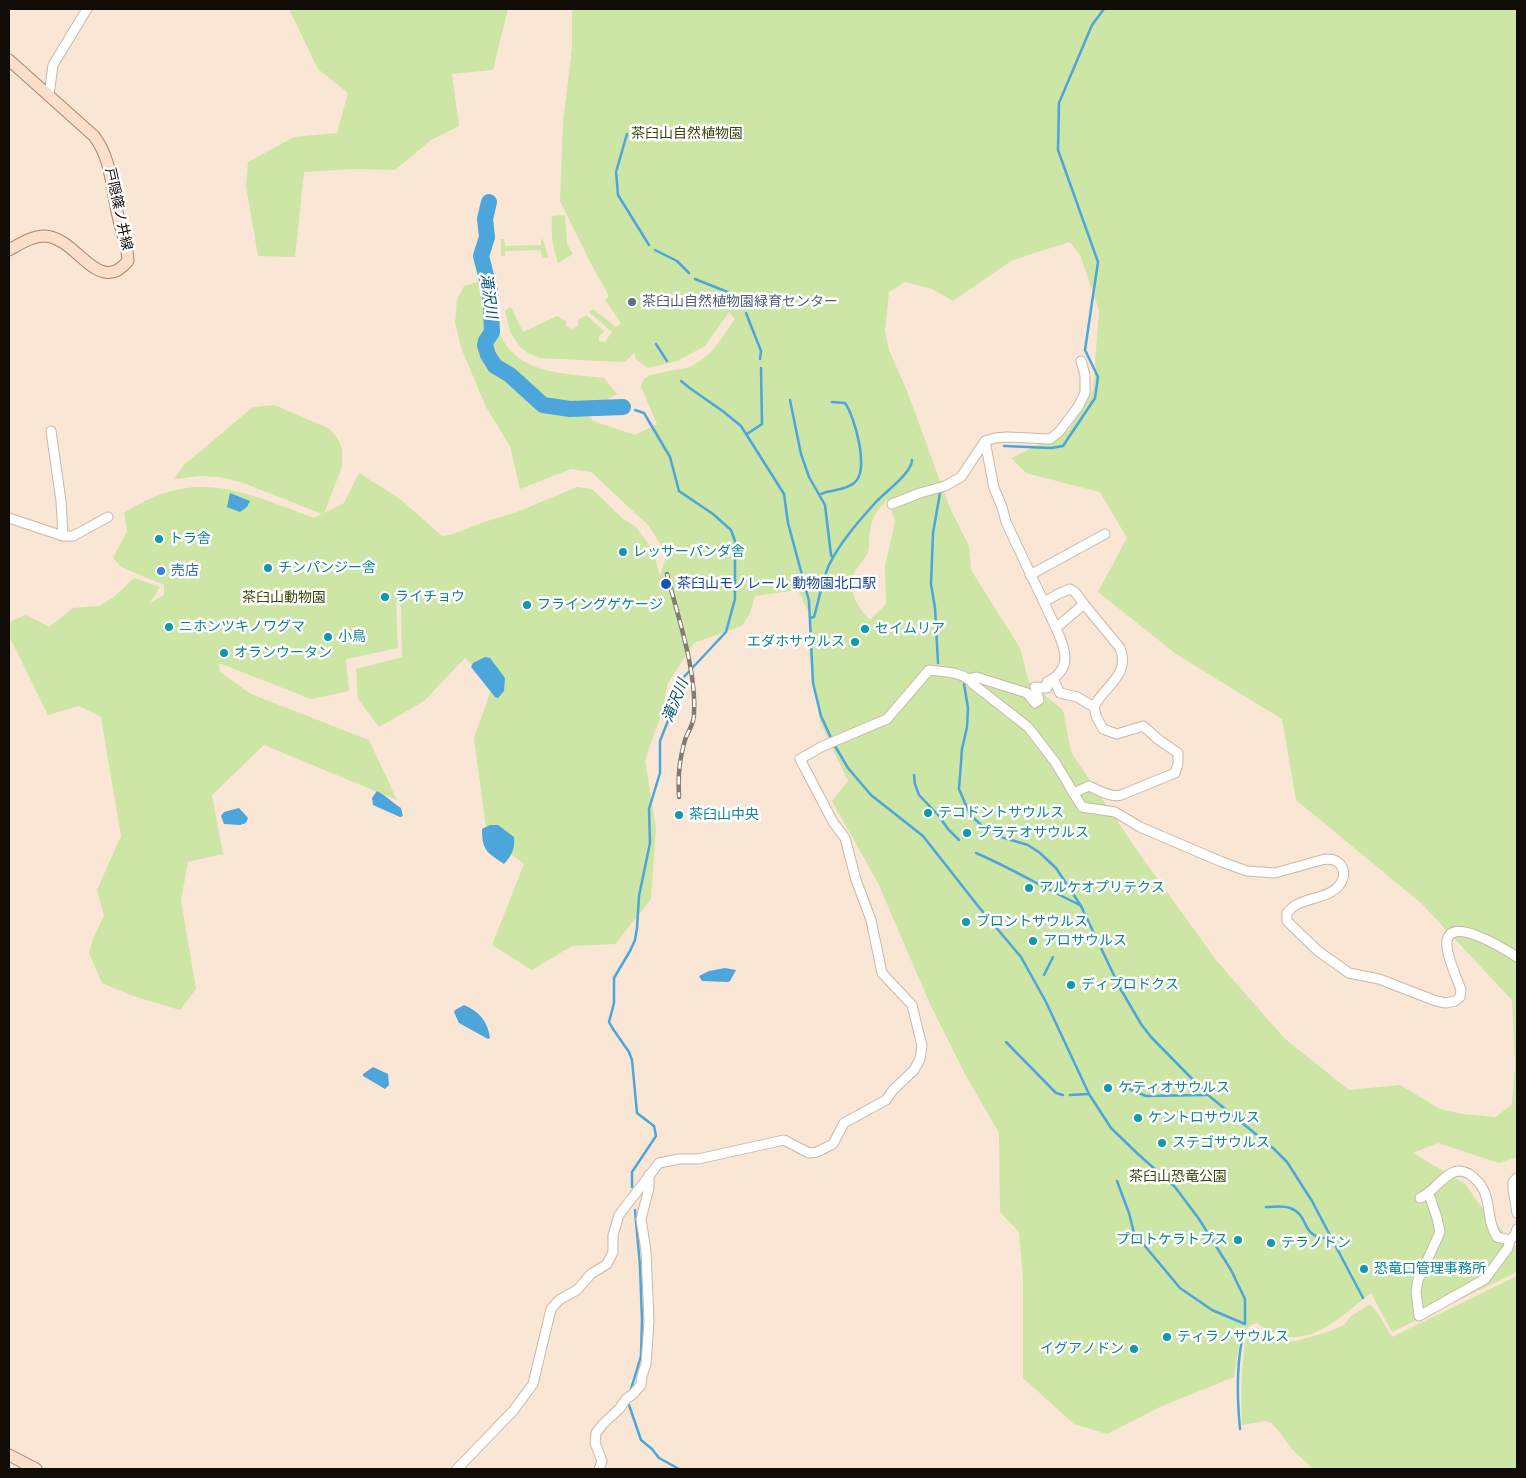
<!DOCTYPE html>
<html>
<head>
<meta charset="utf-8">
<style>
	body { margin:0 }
	#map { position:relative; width:1526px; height:1478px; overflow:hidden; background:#f9e6d5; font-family:"Archivo Narrow",sans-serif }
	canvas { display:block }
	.frame { position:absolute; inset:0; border:10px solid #110b06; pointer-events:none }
</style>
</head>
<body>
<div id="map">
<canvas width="1526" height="1478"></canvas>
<div class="frame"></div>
</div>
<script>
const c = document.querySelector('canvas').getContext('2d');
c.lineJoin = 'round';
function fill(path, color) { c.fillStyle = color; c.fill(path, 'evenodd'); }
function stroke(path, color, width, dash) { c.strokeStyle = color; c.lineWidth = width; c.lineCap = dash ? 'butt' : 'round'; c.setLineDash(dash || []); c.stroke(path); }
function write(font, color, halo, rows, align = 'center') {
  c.font = font + ' "Archivo Narrow","Noto Sans JP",sans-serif'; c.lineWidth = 5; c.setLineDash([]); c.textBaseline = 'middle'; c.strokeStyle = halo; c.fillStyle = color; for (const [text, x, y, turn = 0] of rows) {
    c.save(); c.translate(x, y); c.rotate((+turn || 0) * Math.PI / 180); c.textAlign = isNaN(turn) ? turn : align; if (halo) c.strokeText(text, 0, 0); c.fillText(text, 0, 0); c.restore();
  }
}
fill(new Path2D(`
	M 289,9 L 508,9 L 493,70 L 452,74 L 459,126 L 431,140 L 395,170 L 354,169 L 304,172 L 295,257 L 258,256 L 246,186 L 248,162 L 294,137 L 337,133 L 348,93 L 318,69 Z
	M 572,9 L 1517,9 L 1517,1157 L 1499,1163 L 1438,1143 L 1413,1153 L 1465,1184 L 1480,1205 L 1517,1248 L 1517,1272 L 1392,1332 L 1371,1293 C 1336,1320 1302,1358 1257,1323 L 1251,1325 L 1241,1333 L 1234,1377 L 1162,1406 L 1107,1434 L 1074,1424 L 1023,1378 L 1023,1277 L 1019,1232 L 1000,1212 L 999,1133 L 965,1074 L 930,1004 L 878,883 L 832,801 L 848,781 L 820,722 L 809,653 L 811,617 L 798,590 L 755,596 L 750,613 L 742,626 L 694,643 L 668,683 L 662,712 L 645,760 L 656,828 L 651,899 L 615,944 L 572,946 L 532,970 L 492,945 L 524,864 L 487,835 L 474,738 L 493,685 L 465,658 L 424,701 L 379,727 L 358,699 L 356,669 L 402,657 L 401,607 L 396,602 L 398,648 L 346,659 L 349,691 L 311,699 L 219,663 L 220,672 L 251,694 L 369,740 L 397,800 L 264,745 L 212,795 L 223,854 L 188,862 L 181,900 L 196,989 L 180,1010 L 133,996 L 102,983 L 89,953 L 93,939 L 104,916 L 97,890 L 121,836 L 101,717 L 79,706 L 48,715 L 9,636 L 11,621 L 26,615 L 49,627 L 73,608 L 99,606 L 114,597 L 134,578 L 160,587 L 150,603 L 164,595 L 164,585 L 121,567 L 113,558 L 127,531 L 124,513 C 196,467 241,491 314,518 L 322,514 L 241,482 L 219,477 L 201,476 L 174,479 L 184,465 L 253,407 L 274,405 L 330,429 L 338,439 L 342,449 L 342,467 L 324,513 L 344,503 L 359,473 L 400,499 L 442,536 L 451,535 L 484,522 L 517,512 L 577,487 L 592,489 L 622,518 L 636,527 L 653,550 L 660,576 L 667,554 L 648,525 L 591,472 L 571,469 L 520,489 L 510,446 L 486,407 L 462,350 L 455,323 L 457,300 L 464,286 L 490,278 C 493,294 493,313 498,329 C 514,375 564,373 604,378 L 617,394 L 585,412 L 593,421 L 635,435 L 657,424 L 641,387 C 642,382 643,379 647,377 C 655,372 677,371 689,367 C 712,357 721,338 735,319 L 729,312 L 705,346 L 677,361 L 648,368 L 636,359 L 634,353 L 626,361 L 621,362 L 540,358 L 530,354 L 521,348 L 510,332 L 505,310 L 511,307 L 523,332 L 557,316 L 566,321 L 566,326 L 572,329 L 578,326 L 578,320 L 586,315 L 604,331 L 599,337 L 599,341 L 605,342 L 612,332 L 589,312 L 593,309 L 616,327 L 621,323 L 605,300 L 609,296 L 590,262 L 560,201 L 563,123 L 572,48 ZM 1070,242 L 1080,255 L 1099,310 L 1093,390 L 1069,430 L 1011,458 L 1026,473 L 1100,492 L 1127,538 L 1098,592 L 1176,654 L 1282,719 L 1296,800 L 1421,903 L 1512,1000 L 1515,1066 L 1512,1104 L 1496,1117 L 1462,1114 L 1440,1109 L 1400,1085 L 1349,1090 L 1284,1038 L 1216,960 L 1136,849 L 1071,752 L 1063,710 L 1029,682 L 1020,648 L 971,570 L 969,546 L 950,508 L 907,391 L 889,350 L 885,330 L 889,292 L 905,282 L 932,289 L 953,301 L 1011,261 L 1034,253 ZM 888,499 L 895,522 L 885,566 L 886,604 L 870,620 C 858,608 845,588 855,571 C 859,565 865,559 868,552 C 869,548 869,544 869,540 C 871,520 873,514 888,499 Z
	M 565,215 L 567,244 L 573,254 L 558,263 C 552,246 551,233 552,216 Z
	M 501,239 L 504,239 L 505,246 L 541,245 L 541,240 L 543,239 L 548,258 L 542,258 L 541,250 L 505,251 L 505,256 L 501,256 Z
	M 1517,1276 L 1517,1469 L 1313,1469 L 1293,1450 L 1276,1428 L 1271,1423 L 1265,1421 L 1242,1425 C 1241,1394 1241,1362 1247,1331 L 1282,1342 L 1296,1341 L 1328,1332 L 1344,1325 L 1351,1316 L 1370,1304 L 1377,1312 L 1392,1337 Z`), '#cde5a5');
fill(new Path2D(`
	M 230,493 L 250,501 L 247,507 L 240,512 L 227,507 Z
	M 485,657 L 490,658 L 505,678 L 504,691 L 498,698 L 495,697 L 471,667 L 473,663 Z
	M 377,791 C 384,794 393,803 401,808 L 403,816 L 400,817 L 373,805 L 372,798 Z
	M 239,808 L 248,818 L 246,823 L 240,825 L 224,824 L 221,816 L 224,812 Z
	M 490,825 L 498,825 L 514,837 C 515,849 512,855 504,864 C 487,852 482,851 482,829 Z
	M 725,968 L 736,970 L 730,981 L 728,982 L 702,981 L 699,976 L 709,971 Z
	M 464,1005 C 479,1011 488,1022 490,1038 L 488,1039 L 459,1023 L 454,1012 L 455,1010 Z
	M 373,1067 L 388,1074 L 389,1085 L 385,1089 L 363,1076 L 363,1074 Z`), '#4ca6db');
stroke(new Path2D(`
	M 627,134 L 616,172 L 618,195 L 649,245
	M 655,250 L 677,261 L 689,273
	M 695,279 L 730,293 L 741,302
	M 746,313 L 761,351 L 760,359
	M 656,344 L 667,361
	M 681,381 L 691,389 L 724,412 L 741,426 L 784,494 L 788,523 L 809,601 L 813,683 L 821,716 L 831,738
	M 790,400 L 801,454 L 809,477 L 825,505 L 831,555 L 833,558
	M 747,434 L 762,424 L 761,368
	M 1004,446 L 1051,448 L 1063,446 L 1095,398 L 1098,377 L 1085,350 L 1098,262 L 1058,150 L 1059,103 L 1092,25 L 1104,9
	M 821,494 C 831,489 845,491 854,483 C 870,471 855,417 845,403 L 832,402
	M 810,618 L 814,617 C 819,600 822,581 829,565 C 840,542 859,521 875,503 C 885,492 912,473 912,460
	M 938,663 L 935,608 L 931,584 L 933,533 L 940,493
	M 964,684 L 968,708 L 967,727 L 962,749 L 959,789 L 970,815 L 986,829 L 1001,837 L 1028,845 L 1040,853 L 1056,868 L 1081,906 L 1120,988 L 1141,1024 L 1151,1037 L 1208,1095 L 1274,1149 L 1287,1162 L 1312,1201 L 1363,1298
	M 835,746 L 848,768 L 871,795 L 923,836 L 978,906 L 1021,957 L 1046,1002 L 1089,1094 L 1111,1128 L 1139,1155 L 1175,1187 L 1199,1219 L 1231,1270 L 1245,1299 L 1245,1324 L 1212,1310 L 1180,1288 L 1134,1233 L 1129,1213 L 1117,1181
	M 914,775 L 915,784 L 919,795 L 939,816 L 948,829 L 959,840
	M 976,853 C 1011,868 1044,888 1080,905
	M 1044,975 L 1053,957
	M 1006,1042 L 1056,1093 L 1063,1095
	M 1127,1088 L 1146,1096 L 1206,1095
	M 1070,1095 L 1088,1094
	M 632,1187 L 632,1172 L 656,1136 L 654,1126 L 637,1113 L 632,1060 L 629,1052 L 613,1029 L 609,1022 L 614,1003 L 614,978 L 630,951 L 635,940 L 637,928 L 639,896 L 650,843 L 649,809 L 660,773 L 660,741 L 675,703 L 681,680 L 726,632 L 735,599 L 735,541 L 731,530 L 713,514 L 679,491 L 670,457 L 644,413 L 635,410
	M 1266,1207 C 1274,1207 1283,1205 1290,1208 C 1312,1216 1298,1239 1331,1238
	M 631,1389 L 641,1356 L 642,1320 L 640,1266 L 635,1210
	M 629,1405 L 641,1440 L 652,1449 L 659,1458 L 679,1469
	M 1240,1429 C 1237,1398 1236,1362 1244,1331`), '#4ca6db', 2.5);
stroke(new Path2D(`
	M 489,202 L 485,219 L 487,237 L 481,256 L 490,291 L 492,332 L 486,341 L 485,345 L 488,355 L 495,366 L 510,375 L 543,405 L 570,409 L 623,407`), '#4ca6db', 16);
const minor = new Path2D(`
	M 49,95 L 53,65 L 87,9
	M 51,431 L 61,501 L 63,536
	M 985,441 L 994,488 L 1002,507 L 1006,522 L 1056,628 L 1084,604 L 1120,648 C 1131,675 1104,686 1094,707 L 1096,716 L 1103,729 L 1117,734 L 1143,726 L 1159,740 L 1178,753 L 1178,764 L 1175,773 L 1121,795 C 1111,798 1098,790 1089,786 L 1073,793
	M 892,504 L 920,493 L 945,486 L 961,477 L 985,441 L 995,438 L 1007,437 L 1050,439 L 1059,432 L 1078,407 L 1085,393 L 1085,375 L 1081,361
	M 9,518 L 63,536 L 73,536 L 108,517
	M 1030,575 L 1105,534
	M 1044,602 L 1058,594 L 1070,589 L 1075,592 L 1084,604
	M 969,679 L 976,677 L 1027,693 L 1035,703 L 1039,700 L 1035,687 L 1047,688 L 1047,682 C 1073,669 1066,650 1056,628
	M 1053,679 L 1060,693 L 1077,697 L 1094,707
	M 1517,1178 L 1513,1182 L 1513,1189 L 1517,1213
	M 1429,1194 L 1437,1218 L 1440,1232 L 1418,1280 L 1416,1291 L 1419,1316 L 1485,1279 L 1508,1248 L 1510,1240 L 1515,1235 L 1517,1229
	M 1420,1198 C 1434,1192 1440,1178 1454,1172 C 1460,1170 1464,1171 1469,1174 C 1496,1192 1483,1216 1497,1237 L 1510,1240
	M 457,1469 L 513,1411 L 533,1384 L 551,1309 L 559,1300 L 577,1290 L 591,1274 L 607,1264 L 613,1252 L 613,1235 L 619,1215 L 659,1163 L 679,1159 L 698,1159 L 784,1140 L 809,1153 L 817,1152 L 833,1144 L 844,1123 L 886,1100 L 893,1090 L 914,1070 L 920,1059 L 922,1046 L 912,1005 L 882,973 L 871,920 L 856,880 L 845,838 L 833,822 L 800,759 L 823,746 L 887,719 L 929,670 C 944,672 963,671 973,684 L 1028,727 L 1055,762 L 1082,807 L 1115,812 L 1140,827 L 1222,862 L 1247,871 L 1275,873 L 1325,859 C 1331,859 1335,859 1340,864 C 1343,868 1345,873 1343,878 C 1337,898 1311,896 1296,905 C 1293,906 1290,910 1287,913 L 1287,921 L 1318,951 L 1349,973 L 1379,979 L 1436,1001 L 1446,1003 L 1455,1001 L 1460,997 L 1461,990 C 1457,978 1445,953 1447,941 C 1451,915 1506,950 1517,957
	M 599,1469 L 602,1461 L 595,1443 L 596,1433 L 603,1424 L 620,1408 L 626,1399 L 633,1394 L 641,1385 L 642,1376 L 646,1364 L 649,1321 L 646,1251 L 641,1219 L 649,1188 L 649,1175`);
const major = new Path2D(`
	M 9,60 L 94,136 C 113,161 111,191 119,220 C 122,234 128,247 128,261 C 98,297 78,238 45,236 C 32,236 20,244 9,250
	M 9,1455 L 36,1469`);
stroke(minor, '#c9b8a7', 11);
stroke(major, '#a88670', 13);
stroke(minor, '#fff', 9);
stroke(major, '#fbdfcb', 11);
const rail = new Path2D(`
	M 667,574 C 678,617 697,672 694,715 C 694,724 688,731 685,740 C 679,761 678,776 679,797`);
stroke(rail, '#86796e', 4.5);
stroke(rail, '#fff', 2.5, [8]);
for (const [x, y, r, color] of [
	[632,302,5,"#5c6f8a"],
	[159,539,5,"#0f9aa8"],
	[623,552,5,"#0f9aa8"],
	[268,568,5,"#0f9aa8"],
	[161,571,5,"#3f7fe0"],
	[666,584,6,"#1a4fb4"],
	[385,597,5,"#0f9aa8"],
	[527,605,5,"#0f9aa8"],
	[169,627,5,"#0f9aa8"],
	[865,629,5,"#0f9aa8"],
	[328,637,5,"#0f9aa8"],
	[855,642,5,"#0f9aa8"],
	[224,653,5,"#0f9aa8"],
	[928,813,5,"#0f9aa8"],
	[679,815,5,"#0f9aa8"],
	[967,833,5,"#0f9aa8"],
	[1029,888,5,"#0f9aa8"],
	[966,922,5,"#0f9aa8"],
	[1033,941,5,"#0f9aa8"],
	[1071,985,5,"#0f9aa8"],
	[1108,1088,5,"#0f9aa8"],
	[1138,1118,5,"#0f9aa8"],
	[1162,1143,5,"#0f9aa8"],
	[1238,1240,5,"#0f9aa8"],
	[1271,1243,5,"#0f9aa8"],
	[1364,1269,5,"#0f9aa8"],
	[1167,1337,5,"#0f9aa8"],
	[1134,1349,5,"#0f9aa8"]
]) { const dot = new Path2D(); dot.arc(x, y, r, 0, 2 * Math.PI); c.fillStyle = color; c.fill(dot); stroke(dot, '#fff', 2); }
write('14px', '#364808', '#fff', [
	["茶臼山自然植物園",687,134],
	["茶臼山動物園",284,598],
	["茶臼山恐竜公園",1178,1177]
]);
write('14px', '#110b06', '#fff', [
	["戸隠篠ノ井線",118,209,78]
]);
write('14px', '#4e5e75', '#fff', [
	["茶臼山自然植物園緑育センター",642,302]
], 'left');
write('14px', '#0d838f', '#fff', [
	["トラ舎",169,539],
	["レッサーパンダ舎",633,552],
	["チンパンジー舎",278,568],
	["ライチョウ",395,597],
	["フライングゲケージ",537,605],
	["ニホンツキノワグマ",179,627],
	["セイムリア",875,629],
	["小鳥",338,637],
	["エダホサウルス",845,642,"right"],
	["オランウータン",234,653],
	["テコドントサウルス",938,813],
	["茶臼山中央",689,815],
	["プラテオサウルス",977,833],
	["アルケオプリテクス",1039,888],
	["ブロントサウルス",976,922],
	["アロサウルス",1043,941],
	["ディプロドクス",1081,985],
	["ケティオサウルス",1118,1088],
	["ケントロサウルス",1148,1118],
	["ステゴサウルス",1172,1143],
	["プロトケラトプス",1228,1240,"right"],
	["テラノドン",1281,1243],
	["恐竜口管理事務所",1374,1269],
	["ティラノサウルス",1177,1337],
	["イグアノドン",1124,1349,"right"]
], 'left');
write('14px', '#366cbe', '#fff', [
	["売店",171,571]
], 'left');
write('14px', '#164399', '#fff', [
	["茶臼山モノレール 動物園北口駅",677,584]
], 'left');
write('italic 15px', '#044f73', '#fff', [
	["滝沢川",488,296,82],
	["滝沢川",676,701,-68]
]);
</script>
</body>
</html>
